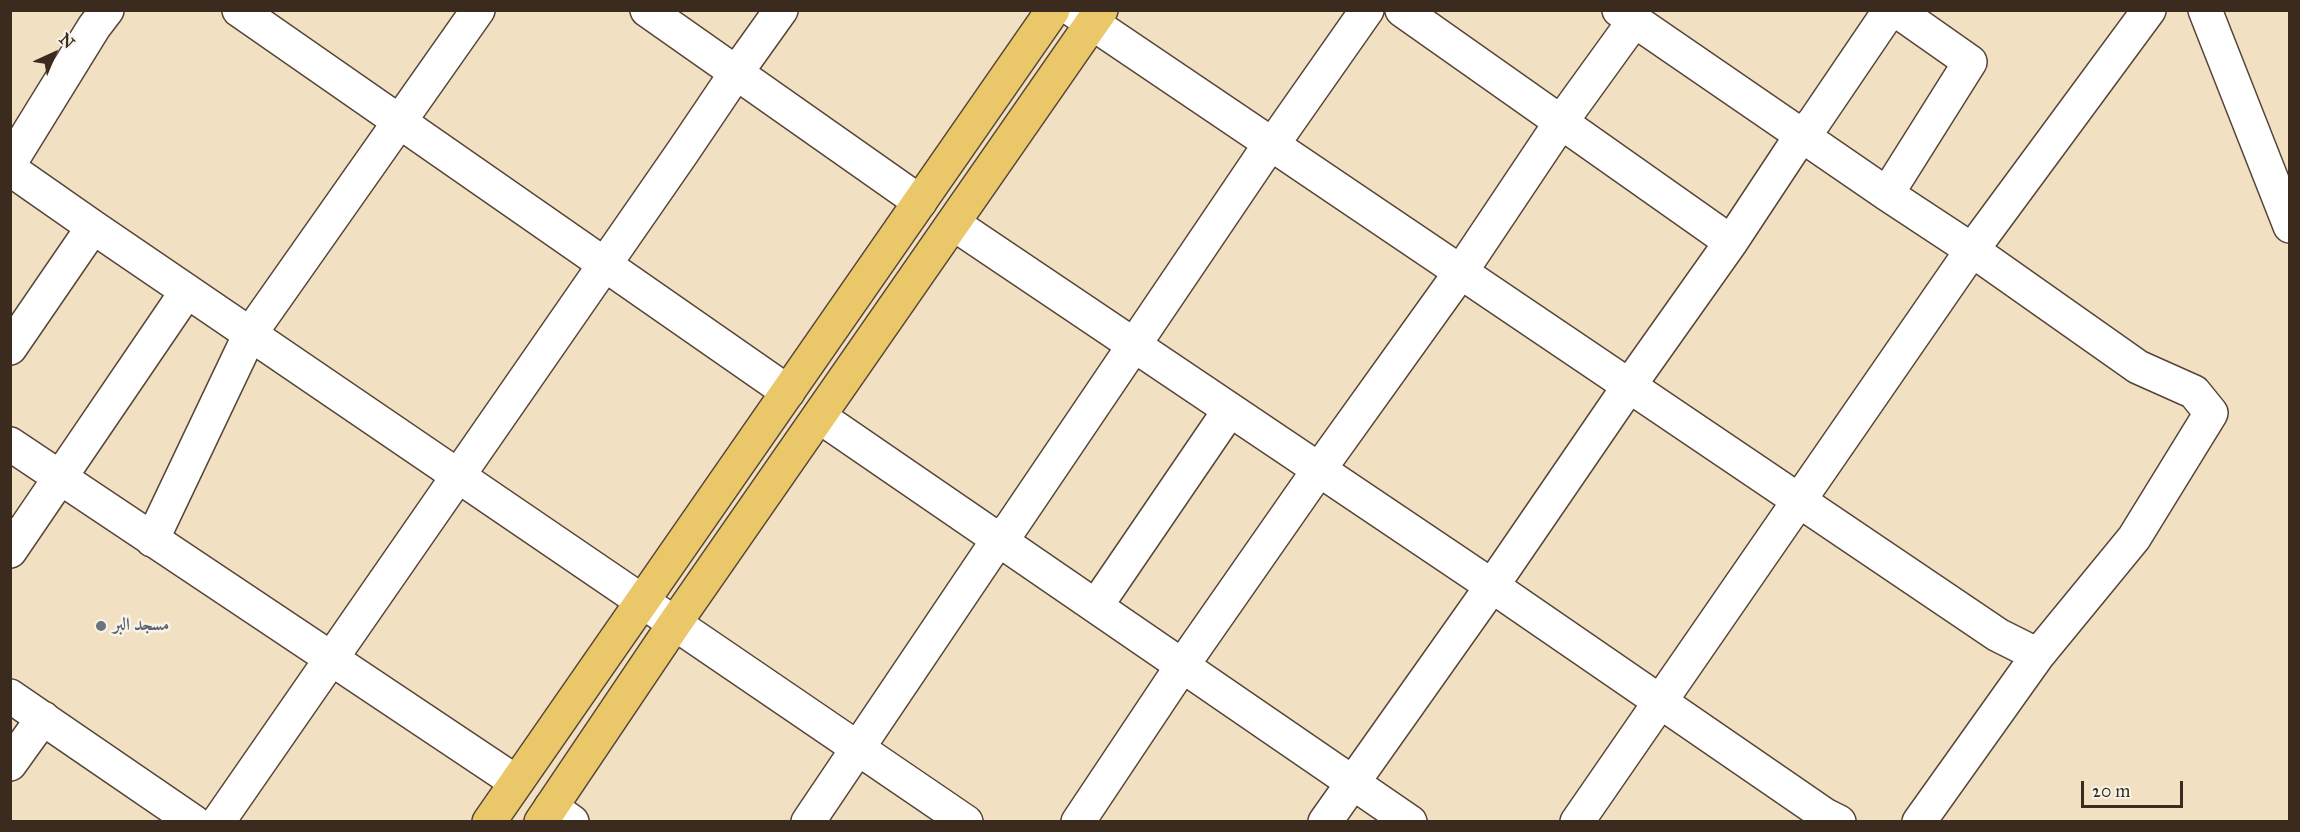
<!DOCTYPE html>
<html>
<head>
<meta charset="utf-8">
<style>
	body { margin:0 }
	#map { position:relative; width:2300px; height:832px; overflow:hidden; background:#f2e0c3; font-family:"IM FELL Great Primer",serif }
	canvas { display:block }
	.frame { position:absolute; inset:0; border:12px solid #3b2a1e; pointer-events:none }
	.north { position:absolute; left:24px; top:24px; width:60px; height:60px; -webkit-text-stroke:4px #f7f3e8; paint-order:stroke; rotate:44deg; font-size:16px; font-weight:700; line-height:24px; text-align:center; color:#3b2a1e }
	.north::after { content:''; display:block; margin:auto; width:21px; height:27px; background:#3b2a1e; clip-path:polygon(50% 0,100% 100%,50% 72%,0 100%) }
	.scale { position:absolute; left:2081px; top:781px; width:102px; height:27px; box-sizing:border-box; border:3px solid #3b2a1e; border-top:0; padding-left:8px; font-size:18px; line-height:21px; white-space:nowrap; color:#3b2a1e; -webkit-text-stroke:4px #f7f3e8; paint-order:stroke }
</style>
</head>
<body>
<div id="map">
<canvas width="2300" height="832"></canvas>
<div class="frame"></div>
<div class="north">N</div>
<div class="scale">20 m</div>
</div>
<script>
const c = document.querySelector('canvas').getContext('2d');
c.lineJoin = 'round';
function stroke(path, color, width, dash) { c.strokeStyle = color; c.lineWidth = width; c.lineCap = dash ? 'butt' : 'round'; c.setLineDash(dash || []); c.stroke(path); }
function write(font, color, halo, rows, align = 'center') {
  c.font = font + ' "IM FELL Great Primer",Amiri,serif'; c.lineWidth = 5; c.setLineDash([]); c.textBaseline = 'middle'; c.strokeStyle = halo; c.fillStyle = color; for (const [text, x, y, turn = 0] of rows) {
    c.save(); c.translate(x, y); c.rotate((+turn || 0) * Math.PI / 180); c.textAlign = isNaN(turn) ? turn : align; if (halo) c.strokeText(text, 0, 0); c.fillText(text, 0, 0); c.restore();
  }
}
const minor = new Path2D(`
	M 239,10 L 788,392
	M 647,10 L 920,202
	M 1073,10 L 1998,635 L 2038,655
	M 1402,10 L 1731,242
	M 1619,10 L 1887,194 L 1972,250 L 2138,367 L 2194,392 L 2211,413 L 2134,538 L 2038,655 L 1919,822
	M 2205,10 L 2290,226
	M 10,163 L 94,27 L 107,10
	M 10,169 L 93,227 L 966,822
	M 1887,194 L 1970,62 L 1896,10
	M 954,224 L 1492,586 L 1825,815 L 1839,822
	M 10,348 L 93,227
	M 820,417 L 1410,822
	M 10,444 L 516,782
	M 152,540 L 250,334 L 478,10
	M 10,551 L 187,291
	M 1096,606 L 1229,411
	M 10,696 L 194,822
	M 10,764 L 43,718
	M 551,807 L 572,822
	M 218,822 L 682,153 L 736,73 L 781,10
	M 808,822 L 998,540 L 1011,527 L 1270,144 L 1280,134 L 1367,10
	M 1078,822 L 1182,666 L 1318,471 L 1460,273 L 1561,122 L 1634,21
	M 1325,822 L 1492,586 L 1629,386 L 1731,242 L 1801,136 L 1814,122 L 1890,10
	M 1577,822 L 1972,250 L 2149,10`);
const major = new Path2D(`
	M 489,822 L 1053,10
	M 541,822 L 675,623 L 1101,10`);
stroke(minor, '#564537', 36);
stroke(major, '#564537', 36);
stroke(minor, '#fff', 33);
stroke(major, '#eac769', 33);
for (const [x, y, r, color] of [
	[101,626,6,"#6b7280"]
]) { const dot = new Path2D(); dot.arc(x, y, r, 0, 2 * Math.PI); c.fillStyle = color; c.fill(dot); stroke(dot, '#f7f3e8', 2); }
write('bold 18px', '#5b616d', '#f7f3e8', [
	["مسجد البر",113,626]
], 'left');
</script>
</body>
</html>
